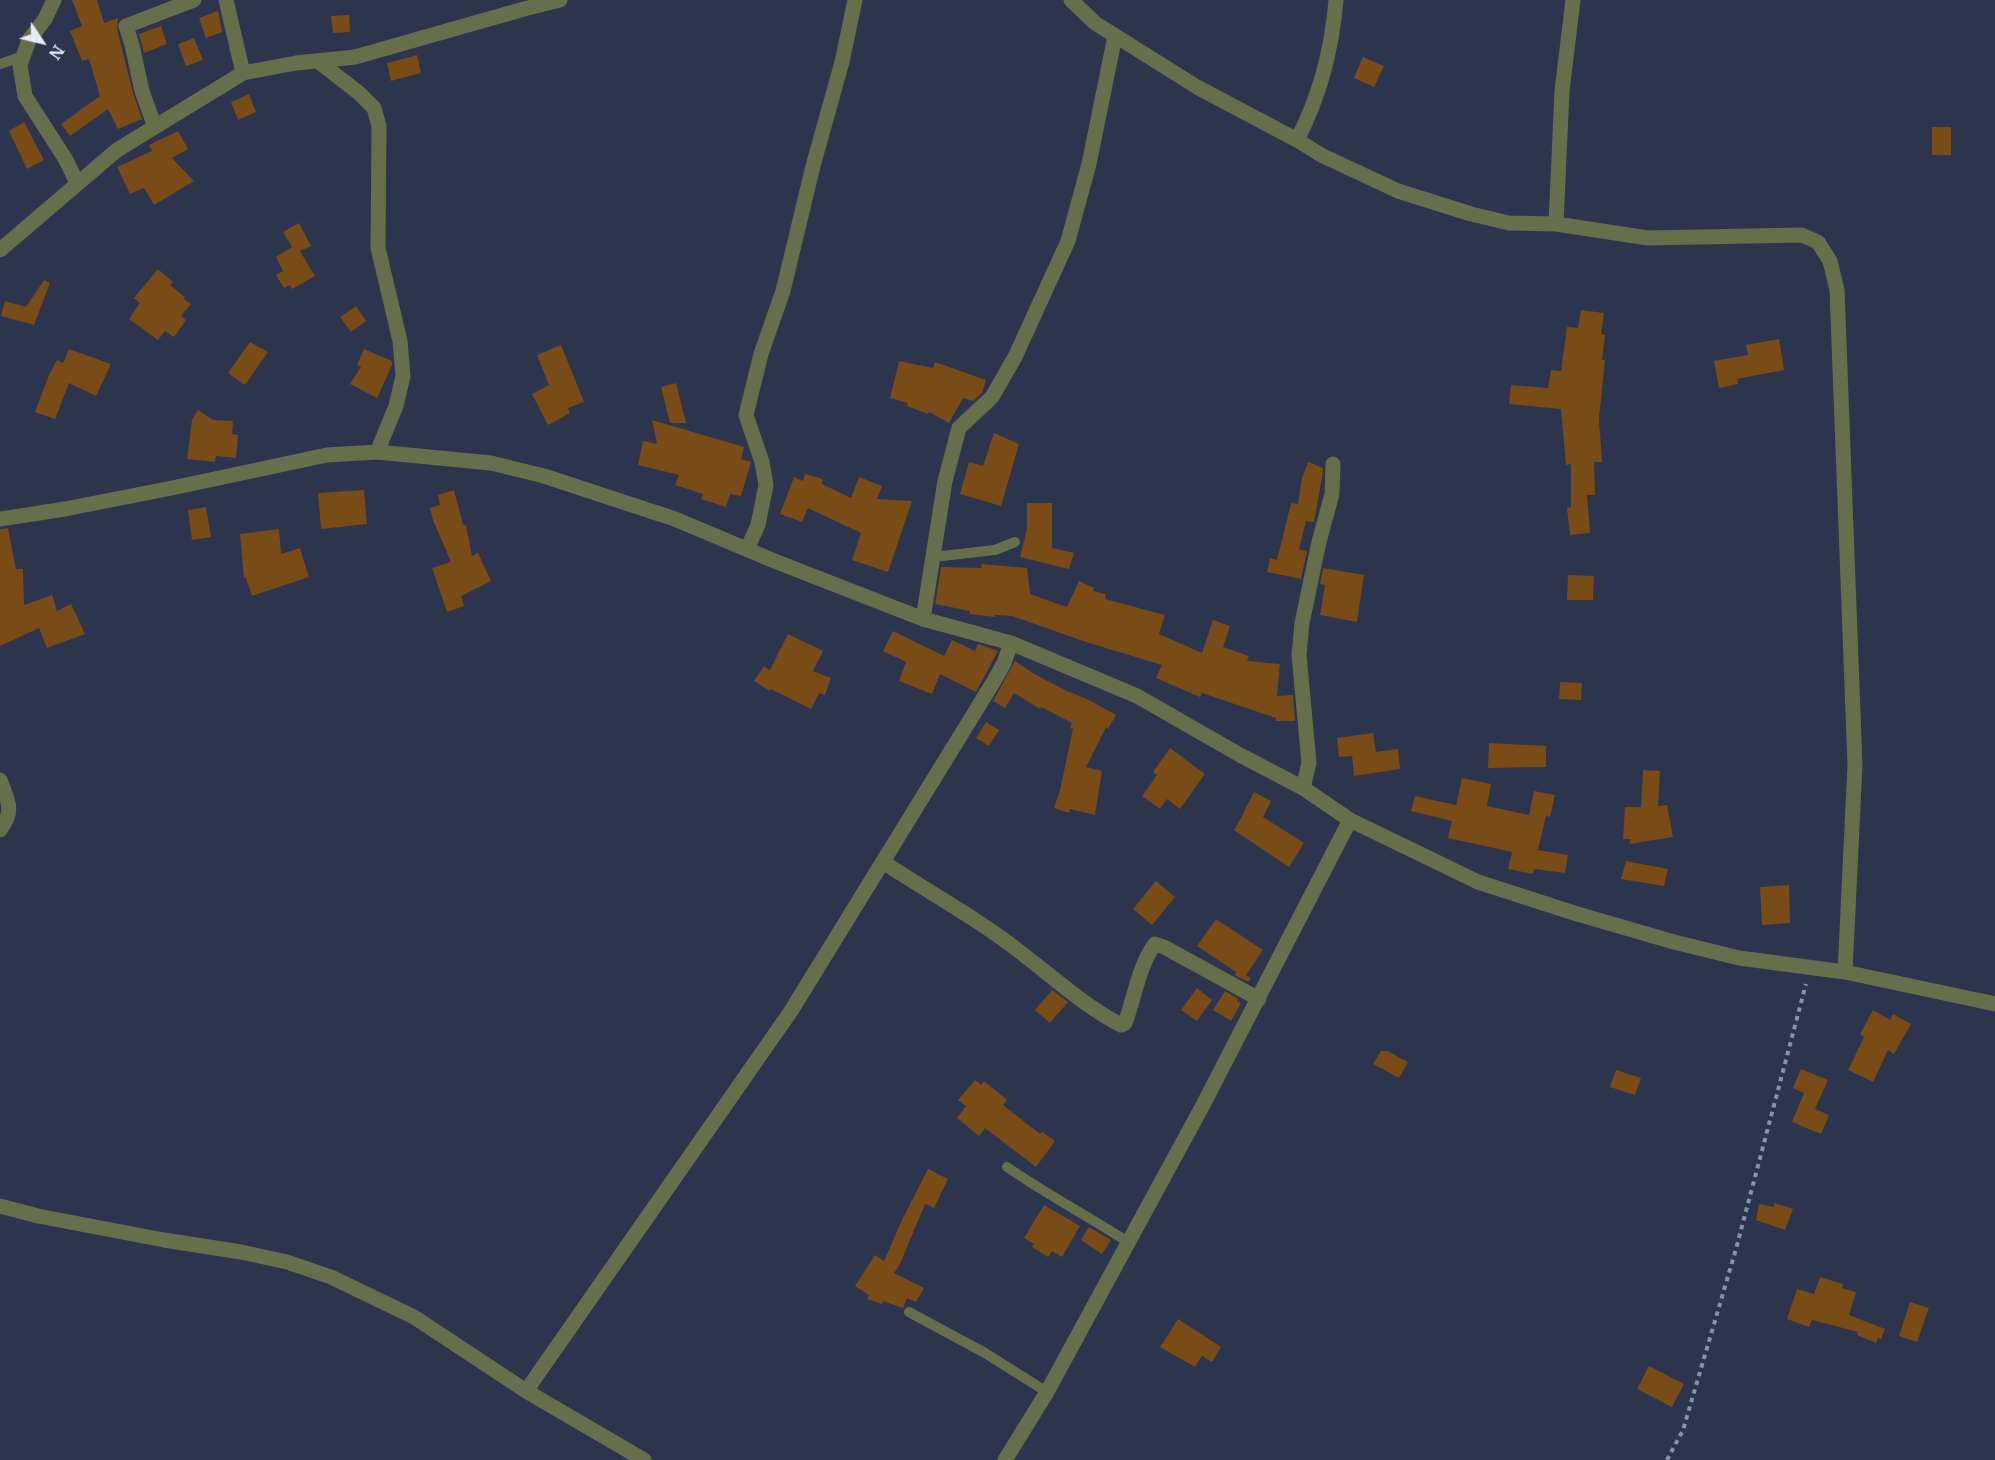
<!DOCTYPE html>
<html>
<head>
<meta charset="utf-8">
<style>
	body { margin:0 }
	#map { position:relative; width:1995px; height:1460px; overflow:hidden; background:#2c344e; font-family:Merriweather,serif }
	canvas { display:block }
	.north { position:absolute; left:12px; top:12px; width:60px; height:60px; -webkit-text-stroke:4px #2c344e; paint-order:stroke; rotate:125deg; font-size:16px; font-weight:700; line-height:24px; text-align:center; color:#e4eafb }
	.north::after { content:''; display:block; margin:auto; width:21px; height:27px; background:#e4eafb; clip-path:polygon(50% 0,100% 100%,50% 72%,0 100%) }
</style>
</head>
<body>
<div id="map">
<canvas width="1995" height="1460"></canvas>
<div class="north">N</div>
</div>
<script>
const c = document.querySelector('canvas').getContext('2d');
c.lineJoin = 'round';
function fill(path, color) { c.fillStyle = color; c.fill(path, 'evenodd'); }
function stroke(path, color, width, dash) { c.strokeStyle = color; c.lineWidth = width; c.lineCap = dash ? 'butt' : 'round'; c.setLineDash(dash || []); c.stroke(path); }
fill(new Path2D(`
	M 72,0 L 97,0 L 104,23 L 118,18 L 117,29 L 133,93 L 142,119 L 118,129 L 108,109 L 70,136 L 61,124 L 100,96 L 89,59 L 82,61 L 70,31 L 82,26 Z
	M 218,11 L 222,32 L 206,38 L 199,18 Z
	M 349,15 L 350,32 L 333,33 L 331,16 Z
	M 161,26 L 167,44 L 144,53 L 139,34 Z
	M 194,38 L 203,60 L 186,66 L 178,44 Z
	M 417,55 L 421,73 L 391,81 L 387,63 Z
	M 1363,57 L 1384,66 L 1374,87 L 1354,78 Z
	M 249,94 L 256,112 L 238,120 L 231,102 Z
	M 24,122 L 44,160 L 27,169 L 9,131 Z
	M 1932,127 L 1951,127 L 1951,155 L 1932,155 Z
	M 178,131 L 188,149 L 172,158 L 194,181 L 154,205 L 144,188 L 130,194 L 117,167 L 152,151 L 149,145 Z
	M 299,223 L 311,246 L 300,251 L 315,276 L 292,289 L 290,285 L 284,288 L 276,275 L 283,271 L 276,257 L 292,247 L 283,232 Z
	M 158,269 L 173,282 L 170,285 L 185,297 L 184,299 L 191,304 L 181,316 L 186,320 L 174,337 L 165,331 L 158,340 L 129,319 L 140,303 L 134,298 Z
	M 44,280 L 50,283 L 34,325 L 1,316 L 5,301 L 26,307 Z
	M 356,306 L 366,321 L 351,332 L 340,317 Z
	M 1581,310 L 1604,313 L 1601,334 L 1605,335 L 1602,360 L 1605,360 L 1599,418 L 1602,462 L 1594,462 L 1595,495 L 1587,495 L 1590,533 L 1570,535 L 1567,508 L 1571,507 L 1571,464 L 1566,465 L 1561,409 L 1509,404 L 1511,385 L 1548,388 L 1551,370 L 1561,371 L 1567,327 L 1578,328 Z
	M 1779,339 L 1784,370 L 1737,379 L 1738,384 L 1719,388 L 1714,361 L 1748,355 L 1746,345 Z
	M 250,342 L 268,352 L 245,385 L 228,373 Z
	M 561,345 L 584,402 L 568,408 L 570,413 L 548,425 L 532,394 L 549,385 L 537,355 Z
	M 69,349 L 111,364 L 96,396 L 69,383 L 55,419 L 35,412 L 49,375 L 57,360 L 63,363 Z
	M 364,349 L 392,361 L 392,365 L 377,398 L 350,384 L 361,367 L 357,365 Z
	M 899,361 L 933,368 L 935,362 L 986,380 L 982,393 L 973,401 L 963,398 L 949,423 L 929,412 L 928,414 L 907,406 L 908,403 L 890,398 Z
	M 676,383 L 686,423 L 670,423 L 661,387 Z
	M 198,410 L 213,420 L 233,421 L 232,434 L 238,435 L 236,458 L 216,456 L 215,462 L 187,459 L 192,420 Z
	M 652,420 L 744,447 L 741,459 L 751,462 L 741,496 L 730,494 L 726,507 L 701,499 L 703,494 L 675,485 L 679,475 L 638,465 L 643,441 L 657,444 Z
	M 994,433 L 1019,444 L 1001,506 L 960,494 L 969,462 L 983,466 Z
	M 1308,462 L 1323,468 L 1323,472 L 1314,522 L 1306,521 L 1299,549 L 1307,551 L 1301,579 L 1267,572 L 1270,558 L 1277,560 L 1291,503 L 1298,504 L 1302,478 Z
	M 805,474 L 823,479 L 822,484 L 851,498 L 859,477 L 882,486 L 877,499 L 912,501 L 888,572 L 852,560 L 861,533 L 808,508 L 802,522 L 780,514 L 794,477 L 803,481 Z
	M 364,490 L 367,524 L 321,529 L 318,493 Z
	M 454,490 L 463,525 L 466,525 L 472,556 L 478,553 L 491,581 L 461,596 L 464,606 L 447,612 L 432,568 L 451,562 L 433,520 L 430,508 L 440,505 L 438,495 Z
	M 1027,503 L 1052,503 L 1052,548 L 1074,553 L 1069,569 L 1020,557 L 1027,529 Z
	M 206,507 L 211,537 L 192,540 L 188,510 Z
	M 8,528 L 16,569 L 23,569 L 24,605 L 52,595 L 57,611 L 71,604 L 85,634 L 47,648 L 39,628 L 0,646 L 0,529 Z
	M 279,529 L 281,554 L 300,548 L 309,577 L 252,596 L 246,578 L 244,578 L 240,534 Z
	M 982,564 L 1027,568 L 1030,594 L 1067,607 L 1079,581 L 1094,588 L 1093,591 L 1106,594 L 1105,599 L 1165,615 L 1159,634 L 1202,653 L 1213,620 L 1230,626 L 1223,647 L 1249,656 L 1247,661 L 1280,664 L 1277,696 L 1293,695 L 1295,721 L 1276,721 L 1276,718 L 1202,693 L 1200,697 L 1156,678 L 1162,665 L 1086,642 L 1012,616 L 995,615 L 995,617 L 970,614 L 970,611 L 935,604 L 941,567 L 981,568 Z
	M 1323,568 L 1364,575 L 1357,622 L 1320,615 L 1325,585 L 1320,584 Z
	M 1568,575 L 1594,576 L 1593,600 L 1567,600 Z
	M 893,631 L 944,656 L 952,640 L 975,651 L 978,644 L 998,651 L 976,692 L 940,674 L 932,694 L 899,681 L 906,662 L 883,651 Z
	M 788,634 L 823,651 L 813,671 L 831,678 L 825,695 L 819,693 L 811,709 L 771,689 L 770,691 L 754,681 L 764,666 L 770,670 Z
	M 1015,661 L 1036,675 L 1067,691 L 1087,699 L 1116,715 L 1108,729 L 1106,727 L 1086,767 L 1102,771 L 1095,815 L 1070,809 L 1069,813 L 1054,808 L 1060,790 L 1073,729 L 1070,728 L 1072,723 L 1041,707 L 1040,709 L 1014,693 L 1005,708 L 993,701 Z
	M 1560,682 L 1582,683 L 1581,700 L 1559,699 Z
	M 986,722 L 999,730 L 989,746 L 976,738 Z
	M 1373,733 L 1376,752 L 1398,749 L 1400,769 L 1354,776 L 1352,756 L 1339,757 L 1337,738 Z
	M 1489,743 L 1546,746 L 1546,767 L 1488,768 Z
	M 1170,748 L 1205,774 L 1180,809 L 1167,799 L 1160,809 L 1142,796 L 1157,775 L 1153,772 Z
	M 1643,770 L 1660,771 L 1658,806 L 1667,805 L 1673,837 L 1629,844 L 1631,839 L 1623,839 L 1625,807 L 1641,807 Z
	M 1462,778 L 1491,784 L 1487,806 L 1529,815 L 1534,791 L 1555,795 L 1550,817 L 1546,816 L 1538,850 L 1568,855 L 1565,873 L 1534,869 L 1533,874 L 1508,869 L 1512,852 L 1448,838 L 1452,821 L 1411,811 L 1415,796 L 1456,805 Z
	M 1254,792 L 1271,801 L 1263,817 L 1304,843 L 1289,867 L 1234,830 L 1245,811 L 1244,811 Z
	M 1626,861 L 1668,869 L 1664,886 L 1621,879 Z
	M 1156,881 L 1175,897 L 1152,925 L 1133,909 Z
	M 1789,885 L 1790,923 L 1762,925 L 1760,887 Z
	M 1216,919 L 1263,950 L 1246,975 L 1251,978 L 1248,982 L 1235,975 L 1236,972 L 1197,946 Z
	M 1197,988 L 1212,1000 L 1197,1021 L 1181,1010 Z
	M 1052,990 L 1068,1002 L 1050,1023 L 1035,1010 Z
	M 1225,991 L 1238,999 L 1237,1001 L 1241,1003 L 1231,1021 L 1213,1010 Z
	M 1873,1010 L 1890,1020 L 1893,1014 L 1911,1024 L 1894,1054 L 1888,1050 L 1873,1082 L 1848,1070 L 1864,1037 L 1860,1034 Z
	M 1381,1051 L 1387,1051 L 1408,1062 L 1399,1078 L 1373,1064 Z
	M 1801,1069 L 1828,1080 L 1815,1109 L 1829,1115 L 1821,1134 L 1792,1122 L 1804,1093 L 1793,1088 Z
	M 1616,1070 L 1641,1078 L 1635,1095 L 1610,1087 Z
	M 975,1080 L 981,1085 L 984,1081 L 1007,1100 L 1003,1105 L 1040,1134 L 1042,1132 L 1055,1141 L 1036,1167 L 985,1128 L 979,1136 L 957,1118 L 966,1106 L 958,1100 Z
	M 928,1169 L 948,1179 L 934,1208 L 925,1204 L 900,1264 L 894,1273 L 924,1288 L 916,1302 L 907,1298 L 903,1308 L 883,1301 L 882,1304 L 867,1299 L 869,1295 L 855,1286 L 875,1255 L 884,1261 L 902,1220 Z
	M 1775,1203 L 1793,1209 L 1785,1230 L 1756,1220 L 1759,1204 L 1774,1207 Z
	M 1044,1205 L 1080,1226 L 1062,1257 L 1052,1251 L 1048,1257 L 1032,1247 L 1034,1244 L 1024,1238 Z
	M 1089,1227 L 1111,1240 L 1102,1254 L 1081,1240 Z
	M 1820,1277 L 1843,1284 L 1842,1288 L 1856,1292 L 1849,1315 L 1885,1329 L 1881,1339 L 1878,1338 L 1876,1343 L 1857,1335 L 1858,1332 L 1812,1320 L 1809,1327 L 1787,1319 L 1797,1289 L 1814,1294 Z
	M 1910,1302 L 1929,1308 L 1917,1342 L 1899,1336 Z
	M 1178,1319 L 1221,1347 L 1212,1362 L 1202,1356 L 1195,1367 L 1160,1347 Z
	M 1649,1366 L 1684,1384 L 1672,1407 L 1637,1389 Z`), '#794b17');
stroke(new Path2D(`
	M 1667,1460 L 1683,1430 L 1736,1249 L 1806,984`), '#8b92a7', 4, [4.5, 4.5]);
stroke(new Path2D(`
	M 0,64 L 23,56
	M 933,557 L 995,550 L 1015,542
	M 1007,1167 C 1046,1194 1088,1216 1128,1242
	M 909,1312 L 985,1353 L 1047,1392`), '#676e4c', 10);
stroke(new Path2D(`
	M 54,0 L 45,19 L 29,40 L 20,65 L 25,96 L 66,160 L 77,183
	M 226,0 L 243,73
	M 1071,0 L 1095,23 L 1197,87 L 1297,140 L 1321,155 L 1398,191 L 1471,214 L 1509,223 L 1556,224 L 1648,238 L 1802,235 L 1818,242 L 1830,261 L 1837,290 L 1855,765 L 1845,972
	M 319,62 L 359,93 L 374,108 L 379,126 L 378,248 L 400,341 L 403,376 L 396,406 L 377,452
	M 155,127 L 142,91 L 132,45 L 126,26 L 194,0
	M 1297,140 C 1320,96 1332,49 1336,0
	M 1556,224 L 1562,91 L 1573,0
	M 0,250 L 117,150 L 243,73 L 296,63 L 355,57 L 524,9 L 560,0
	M 0,519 L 65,509 L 172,488 L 327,455 L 377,452 L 491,463 L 544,476 L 675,519 L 772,560 L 923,619 L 1011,643 L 1137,696 L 1240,755 L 1303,788 L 1350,820 L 1478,882 L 1574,913 L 1674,942 L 1739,958 L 1845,972 L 1995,1004
	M 747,549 L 758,525 L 766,485 L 762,462 L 746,415 L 761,354 L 783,291 L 813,166 L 842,62 L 855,0
	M 923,619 L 945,481 L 959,428 L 992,397 L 1015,357 L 1068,241 L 1089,164 L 1115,36
	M 0,780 C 8,801 15,810 0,830
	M 1303,788 L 1309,763 L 1299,655 L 1302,623 L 1319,542 L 1332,494 L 1333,464
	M 883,862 C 930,893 980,920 1024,955 C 1055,979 1086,1007 1121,1025 L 1125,1023 C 1135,997 1138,967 1155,944 L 1164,947 L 1259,999
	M 0,1206 L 38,1216 L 164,1240 L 241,1252 L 287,1262 L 331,1277 L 414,1317 L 526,1391 L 644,1460
	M 526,1391 L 791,1011 L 994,681 L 1004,663 L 1011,643
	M 1005,1460 L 1047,1392 L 1203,1105 L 1350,820`), '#676e4c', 15);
</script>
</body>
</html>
